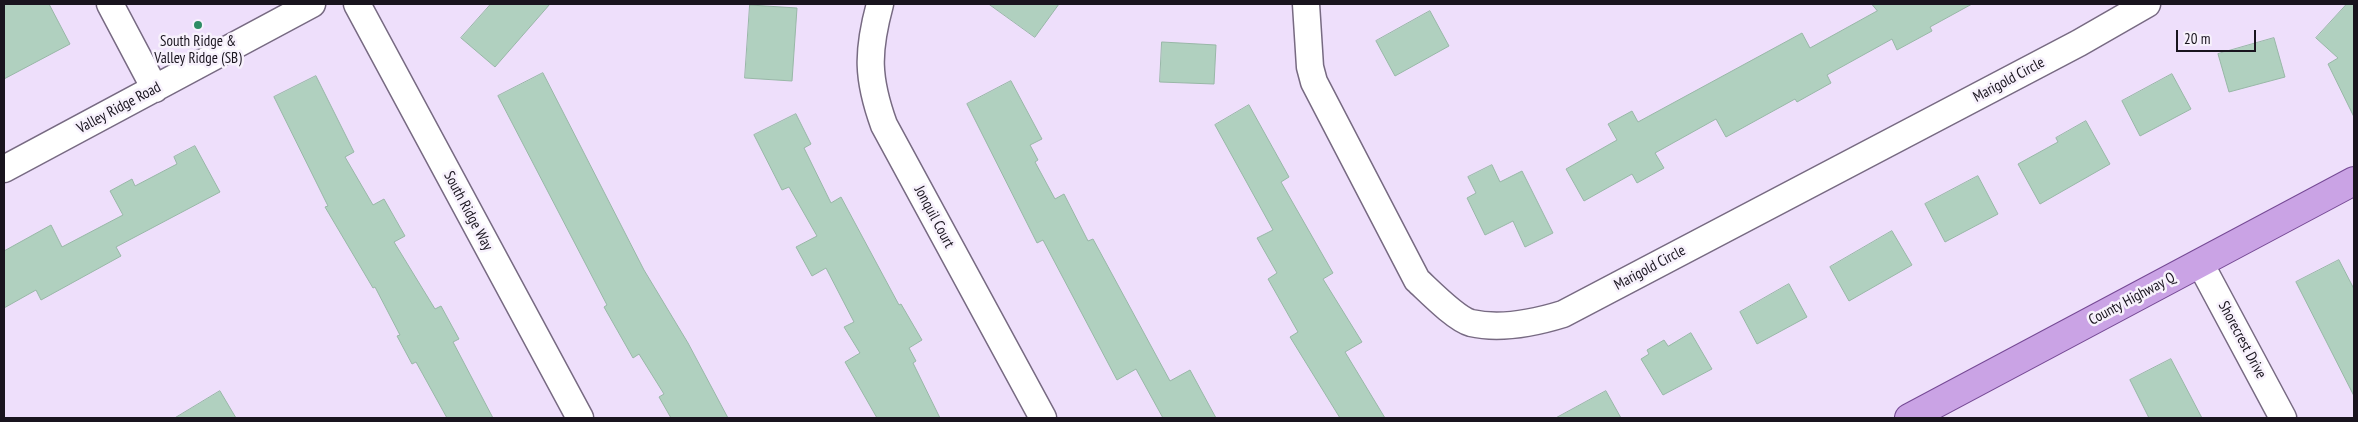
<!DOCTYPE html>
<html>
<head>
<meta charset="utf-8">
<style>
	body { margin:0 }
	#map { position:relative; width:2358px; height:422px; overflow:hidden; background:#eedffb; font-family:"PT Sans Narrow",sans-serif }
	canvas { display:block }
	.frame { position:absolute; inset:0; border:5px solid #19141e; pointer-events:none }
	.scale { position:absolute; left:2176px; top:30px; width:80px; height:22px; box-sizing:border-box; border:2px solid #19141e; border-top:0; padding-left:6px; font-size:15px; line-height:18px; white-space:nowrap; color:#19141e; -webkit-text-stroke:4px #f7f1fc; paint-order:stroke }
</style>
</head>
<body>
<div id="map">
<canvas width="2358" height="422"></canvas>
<div class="frame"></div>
<div class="scale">20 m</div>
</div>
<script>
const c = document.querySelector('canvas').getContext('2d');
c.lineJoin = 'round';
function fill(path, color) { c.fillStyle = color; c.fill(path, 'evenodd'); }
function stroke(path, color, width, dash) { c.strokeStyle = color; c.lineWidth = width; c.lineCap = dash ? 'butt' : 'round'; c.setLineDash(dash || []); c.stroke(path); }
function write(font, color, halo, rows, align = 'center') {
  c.font = font + ' "PT Sans Narrow",sans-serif'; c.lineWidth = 5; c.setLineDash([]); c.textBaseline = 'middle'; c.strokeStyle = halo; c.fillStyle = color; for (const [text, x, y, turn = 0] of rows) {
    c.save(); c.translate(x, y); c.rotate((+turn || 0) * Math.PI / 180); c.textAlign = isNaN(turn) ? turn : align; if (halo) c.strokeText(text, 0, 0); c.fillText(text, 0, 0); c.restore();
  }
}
const building = new Path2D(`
	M 4,4 L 49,4 L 70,44 L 4,79 Z
	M 491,4 L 550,4 L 495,67 L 461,38 Z
	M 989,4 L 1059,4 L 1035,37 Z
	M 1872,4 L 1972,4 L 1930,27 L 1932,31 L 1897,50 L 1892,39 L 1827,75 L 1831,83 L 1797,102 L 1795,99 L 1726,137 L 1716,119 L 1655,153 L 1664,168 L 1637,183 L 1632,174 L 1584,201 L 1566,169 L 1617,140 L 1608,124 L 1632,111 L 1638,122 L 1802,33 L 1810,48 L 1877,11 Z
	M 2347,4 L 2354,4 L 2354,117 L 2328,64 L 2338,58 L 2316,38 Z
	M 750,5 L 797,8 L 792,81 L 745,78 Z
	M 1430,11 L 1449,46 L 1395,76 L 1376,41 Z
	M 2274,38 L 2285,77 L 2229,92 L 2218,54 Z
	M 1162,42 L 1216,45 L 1214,84 L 1160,82 Z
	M 543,73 L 644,270 L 688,343 L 728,418 L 671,418 L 659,397 L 664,394 L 639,354 L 633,358 L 604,307 L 607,305 L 498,96 Z
	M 2172,74 L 2191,109 L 2140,136 L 2122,101 Z
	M 316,76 L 354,152 L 345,157 L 373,205 L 384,199 L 405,236 L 394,242 L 435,309 L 441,306 L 459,339 L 453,342 L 493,418 L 447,418 L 416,362 L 412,364 L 397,336 L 400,335 L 375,287 L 373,288 L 325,207 L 328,206 L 274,97 Z
	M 1011,81 L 1042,139 L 1030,145 L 1038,160 L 1035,162 L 1055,199 L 1064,194 L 1088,241 L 1093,239 L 1170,381 L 1190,370 L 1216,418 L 1163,418 L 1136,369 L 1117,380 L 1043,240 L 1037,243 L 967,104 Z
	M 1249,105 L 1289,177 L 1281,182 L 1333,273 L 1323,279 L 1362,342 L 1345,352 L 1385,418 L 1340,418 L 1290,337 L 1298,332 L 1268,279 L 1277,273 L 1257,238 L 1273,230 L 1215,125 Z
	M 796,114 L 811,144 L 804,148 L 831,203 L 841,197 L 899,305 L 901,304 L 922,340 L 909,348 L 916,361 L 913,363 L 940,418 L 877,418 L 845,362 L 860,353 L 844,327 L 854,322 L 826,268 L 812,276 L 796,247 L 817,236 L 789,187 L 782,190 L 754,135 Z
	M 2086,121 L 2110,164 L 2040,204 L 2018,164 L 2058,142 L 2056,138 Z
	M 195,146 L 220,192 L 116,247 L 121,256 L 41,300 L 36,290 L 4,308 L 4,251 L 51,225 L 62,247 L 123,215 L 110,191 L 132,179 L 135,186 L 177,164 L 174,157 Z
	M 1492,165 L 1500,182 L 1522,171 L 1553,233 L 1525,247 L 1513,221 L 1485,235 L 1467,198 L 1476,193 L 1468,177 Z
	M 1978,176 L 1998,214 L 1945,242 L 1925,204 Z
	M 1892,231 L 1912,265 L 1849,301 L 1830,267 Z
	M 2339,260 L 2354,289 L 2354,396 L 2296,282 Z
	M 1789,284 L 1807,317 L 1757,344 L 1740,312 Z
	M 1691,333 L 1712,369 L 1663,395 L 1641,359 L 1649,354 L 1647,350 L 1664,340 L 1668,346 Z
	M 2171,359 L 2202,418 L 2149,418 L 2130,380 Z
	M 220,391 L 236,418 L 175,418 Z
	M 1606,391 L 1621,418 L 1556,418 Z`);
fill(building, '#b0d0bf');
stroke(building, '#98b7a7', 1);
const minor = new Path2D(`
	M 110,4 L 155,89
	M 357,4 L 580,418
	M 880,4 C 867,52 867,78 884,125 L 1043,418
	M 1306,4 L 1310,67 L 1314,82 L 1417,280 C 1429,291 1456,319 1471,323 C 1501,330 1534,323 1563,314 L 2079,43 L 2147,4
	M 4,169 L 312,4
	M 2200,263 L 2283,418`);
const major = new Path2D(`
	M 1909,418 L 2354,181`);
stroke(minor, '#776a82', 29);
stroke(major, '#754994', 30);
stroke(minor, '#fff', 26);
stroke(major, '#caa3e5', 28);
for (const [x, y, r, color] of [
	[198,25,5,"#2d8c64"]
]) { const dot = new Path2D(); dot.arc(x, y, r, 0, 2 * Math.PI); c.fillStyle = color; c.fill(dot); stroke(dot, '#f7f1fc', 2); }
write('15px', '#19141e', '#f7f1fc', [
	["South Ridge &",198,42],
	["Valley Ridge (SB)",198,59]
]);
write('15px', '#19141e', '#f7f1fc', [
	["Marigold Circle",2009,80,-28],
	["Valley Ridge Road",119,108,-28],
	["South Ridge Way",468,211,62],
	["Jonquil Court",934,217,62],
	["Marigold Circle",1650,268,-28],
	["County Highway Q",2132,299,-28],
	["Shorecrest Drive",2242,340,62]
]);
</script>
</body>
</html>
